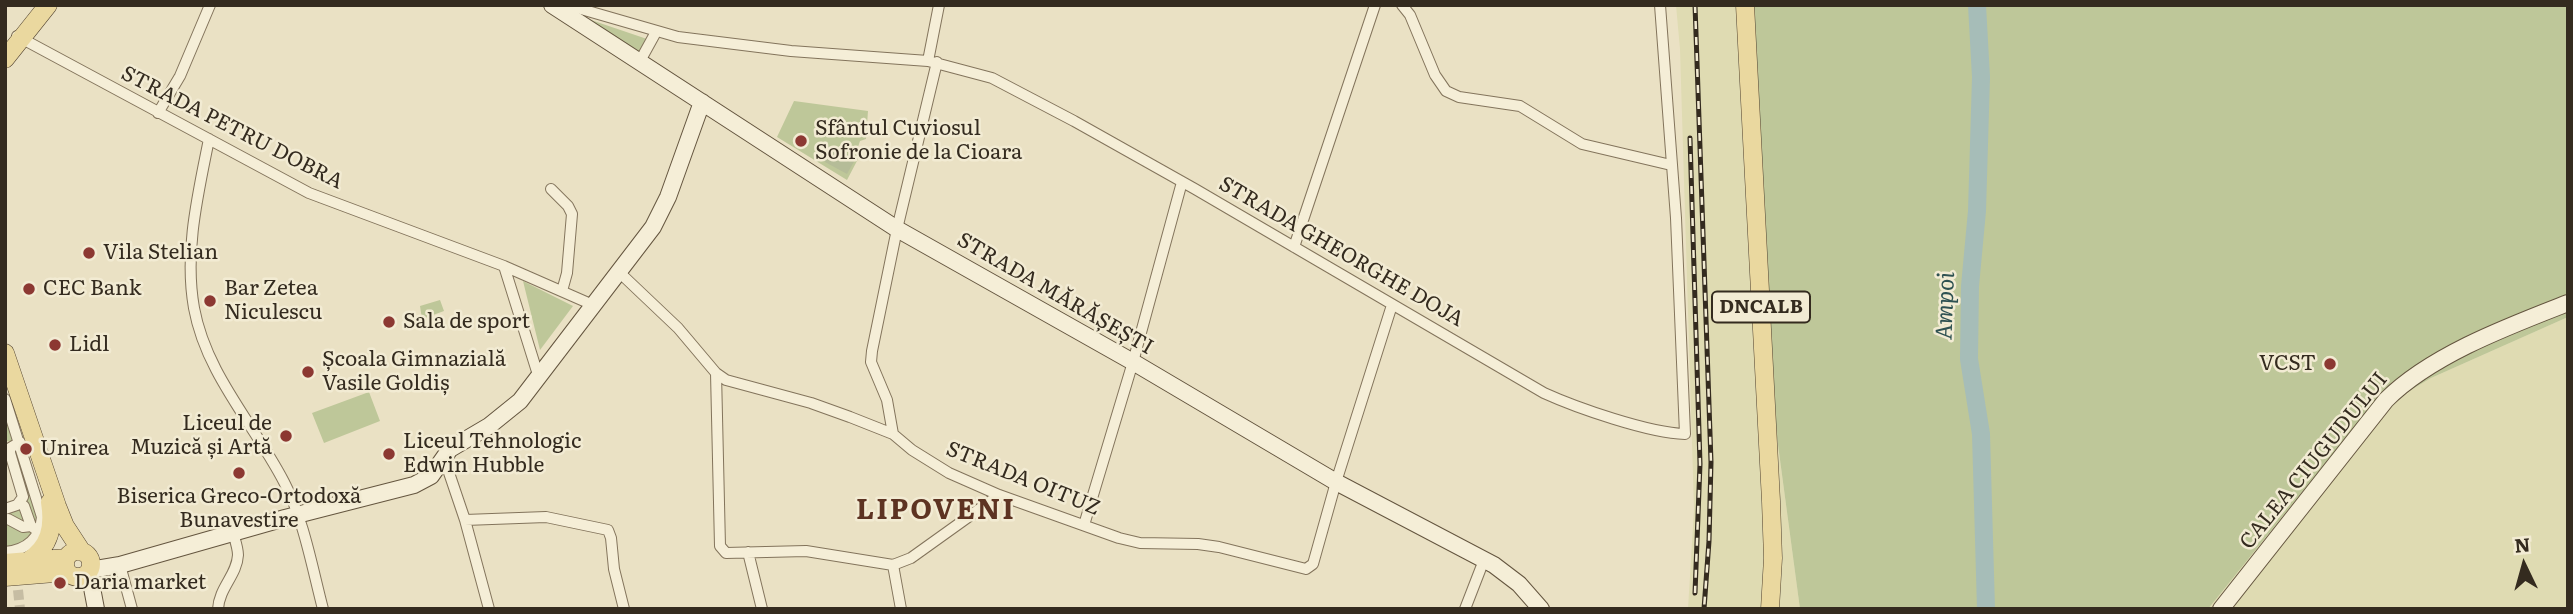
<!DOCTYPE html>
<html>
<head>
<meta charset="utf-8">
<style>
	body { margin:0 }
	#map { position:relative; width:2573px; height:614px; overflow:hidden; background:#eae1c4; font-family:Literata,serif }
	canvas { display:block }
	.frame { position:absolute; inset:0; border:7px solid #342b1f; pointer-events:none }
	.north { position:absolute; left:2489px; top:530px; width:70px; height:70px; -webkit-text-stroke:5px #f2ebd3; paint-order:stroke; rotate:355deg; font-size:19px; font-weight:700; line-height:28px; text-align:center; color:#342b1f }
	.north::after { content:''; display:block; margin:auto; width:24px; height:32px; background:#342b1f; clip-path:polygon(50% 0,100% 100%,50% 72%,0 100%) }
</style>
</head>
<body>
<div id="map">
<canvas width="2573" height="614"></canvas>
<div class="frame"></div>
<div class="north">N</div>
</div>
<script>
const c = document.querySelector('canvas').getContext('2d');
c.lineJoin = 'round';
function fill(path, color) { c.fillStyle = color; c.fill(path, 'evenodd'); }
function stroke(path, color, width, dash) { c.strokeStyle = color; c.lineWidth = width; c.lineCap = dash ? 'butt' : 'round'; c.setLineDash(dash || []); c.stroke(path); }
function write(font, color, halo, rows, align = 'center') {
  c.font = font + ' Literata,serif'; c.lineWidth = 5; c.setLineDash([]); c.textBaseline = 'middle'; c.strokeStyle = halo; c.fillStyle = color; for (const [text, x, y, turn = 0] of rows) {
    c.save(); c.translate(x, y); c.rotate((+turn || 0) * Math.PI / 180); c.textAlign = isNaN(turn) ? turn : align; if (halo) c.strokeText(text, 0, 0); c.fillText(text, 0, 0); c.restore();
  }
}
fill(new Path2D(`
	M 1676,5 L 1749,5 L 1774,415 L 1800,609 L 1688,609 L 1694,509 L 1680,49 Z
	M 2568,317 L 2568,609 L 2208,609 L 2349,434 L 2401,396 L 2431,378 Z`), '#dfdbb2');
fill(new Path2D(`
	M 1749,5 L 2568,5 L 2568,317 L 2431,378 L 2401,396 L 2349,434 L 2208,609 L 1800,609 L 1774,415 Z
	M 591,20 L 647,39 L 640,54 L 590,24 Z
	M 794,101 L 868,111 L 866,139 L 860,141 L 856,153 L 858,159 L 847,180 L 777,137 Z
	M 523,281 L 573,306 L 540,350 Z
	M 440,300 L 444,311 L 422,319 L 420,306 Z
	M 369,392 L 380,421 L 324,443 L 312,413 Z
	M 5,399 L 41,505 L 39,532 L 5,552 L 5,526 L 10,512 L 27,504 L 16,459 L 15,442 L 5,441 Z`), '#bec799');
fill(new Path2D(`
	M 828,146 L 856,158 L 847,174 L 825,162 Z`), '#b5bc98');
stroke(new Path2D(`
	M 1977,5 L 1981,77 L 1977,211 L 1970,286 L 1969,359 L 1981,434 L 1986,609`), '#a6bdb8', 18);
stroke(new Path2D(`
	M 18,590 L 20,609`), '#c6bda3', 10, [10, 5]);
const street = new Path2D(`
	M 567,5 L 678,37 L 791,51 L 928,61 L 992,78 L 1074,121 L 1195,189 L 1544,393 C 1577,408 1649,433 1685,434 L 1676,218 L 1660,5
	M 1402,5 L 1410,15 L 1435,75 L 1446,91 L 1459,97 L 1520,106 L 1582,144 L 1671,165
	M 17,36 L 309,193 L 504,266 L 593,305
	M 640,61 L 656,32
	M 928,61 L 939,5
	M 158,113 L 180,76 L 210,5
	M 209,139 C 198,194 184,252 194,308 C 206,374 254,424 284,482 C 304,520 312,567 323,609
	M 551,189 L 568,206 L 572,214 L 567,273 L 562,291
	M 1294,247 L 1375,5
	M 504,266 L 539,378
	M 619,272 L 678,328 L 716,373 L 726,380 L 811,403 L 850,417 L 893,434 L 912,450 L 949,473 L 999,495 L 1119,538 L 1140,543 L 1198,544 L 1219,547 L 1306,569 L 1313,564 L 1336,482 L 1392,305
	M 716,373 L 720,546 L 726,553 L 806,551 L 893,565 L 911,558 L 999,495
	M 5,399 L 42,517 C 40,539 27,550 5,552
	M 893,434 L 887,400 L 871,362 L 872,351 L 897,229 L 937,62
	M 444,458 L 465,520 L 489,609
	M 24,506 L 31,526 L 39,532
	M 5,509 L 17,505 L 23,497 L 10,453 L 10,448 L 20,442
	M 8,519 L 23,527 L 31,526
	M 465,520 L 546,517 L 608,530 L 611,538 L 614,569 L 624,609
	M 1084,525 L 1133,362 L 1182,182
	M 748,552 L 762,609
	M 120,565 L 132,609
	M 893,565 L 901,609
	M 218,609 C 219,588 237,575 238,555 C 238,548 235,540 233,533
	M 1465,609 L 1484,560`);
const secondary = new Path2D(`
	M 552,5 L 897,229 L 1133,362 L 1336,482 L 1494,565 L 1519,584 L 1541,609
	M 90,570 L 120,565 L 285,518 L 414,485 L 431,476 L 450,449 L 489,426 L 520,401 L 653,227 L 668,197 L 702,102
	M 89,572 L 96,609
	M 2221,609 L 2386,400 C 2431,355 2509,326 2568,303`);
const primary = new Path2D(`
	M 1745,5 L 1771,501 L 1773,558 L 1770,609
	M 5,59 L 48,5
	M 5,353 L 57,506 L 65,526 L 82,552
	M65 564a13 13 0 1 1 26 0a13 13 0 1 1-26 0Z
	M 28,561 C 50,547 54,527 50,502
	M 5,563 L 66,558
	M 5,577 L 67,572`);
stroke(street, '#83745c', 12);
stroke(secondary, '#64553f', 18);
stroke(primary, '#514230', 19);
stroke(street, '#f5eed7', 10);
stroke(secondary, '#f5eed7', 16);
stroke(primary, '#ead89f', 18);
const rail = new Path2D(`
	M 1695,5 L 1711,462 L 1709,541 L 1704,609
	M 1690,138 L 1700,464 L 1695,593`);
stroke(rail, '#342b1f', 5);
stroke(rail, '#f2ebd3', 2.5, [8]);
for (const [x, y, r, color] of [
	[801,141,7,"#8c3832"],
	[89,253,7,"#8c3832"],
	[29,289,7,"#8c3832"],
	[210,301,7,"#8c3832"],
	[389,322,7,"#8c3832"],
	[55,345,7,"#8c3832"],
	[2330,364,7,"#8c3832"],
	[308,372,7,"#8c3832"],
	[286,436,7,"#8c3832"],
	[26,449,7,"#8c3832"],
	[389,454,7,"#8c3832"],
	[239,473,7,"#8c3832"],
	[60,583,7,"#8c3832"]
]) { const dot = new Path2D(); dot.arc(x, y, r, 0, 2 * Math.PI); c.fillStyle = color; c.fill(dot); stroke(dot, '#f2ebd3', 2.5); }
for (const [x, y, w] of [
	[1761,307,98]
]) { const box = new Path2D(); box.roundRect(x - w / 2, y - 15.5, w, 31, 5); c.fillStyle = '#f2ebd3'; c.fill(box); stroke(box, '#342b1f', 2); }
write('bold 19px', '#342b1f', null, [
	["DNCALB",1761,307]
]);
write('21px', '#342b1f', '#f2ebd3', [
	["STRADA PETRU DOBRA",232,128,27],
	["STRADA GHEORGHE DOJA",1341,252,30],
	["STRADA MĂRĂȘEȘTI",1055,294,30],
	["CALEA CIUGUDULUI",2314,461,-51],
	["STRADA OITUZ",1023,479,22]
]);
write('21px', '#342b1f', '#f2ebd3', [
	["Sfântul Cuviosul",815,129],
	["Sofronie de la Cioara",815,153],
	["Vila Stelian",103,253],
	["CEC Bank",43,289],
	["Bar Zetea",224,289],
	["Niculescu",224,313],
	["Sala de sport",403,322],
	["Lidl",69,345],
	["Școala Gimnazială",322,360],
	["Vasile Goldiș",322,384],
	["VCST",2316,364,"right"],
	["Liceul de",272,424,"right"],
	["Muzică și Artă",272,448,"right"],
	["Liceul Tehnologic",403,442],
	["Edwin Hubble",403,466],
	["Unirea",40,449],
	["Biserica Greco-Ortodoxă",239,497,"center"],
	["Bunavestire",239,521,"center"],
	["Daria market",74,583]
], 'left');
write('italic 23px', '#2f5252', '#f2ebd3', [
	["Ampoi",1946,306,-88]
]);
c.letterSpacing = '2px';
write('bold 28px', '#5d3322', '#f2ebd3', [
	["LIPOVENI",936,511]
]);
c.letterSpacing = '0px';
</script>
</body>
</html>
